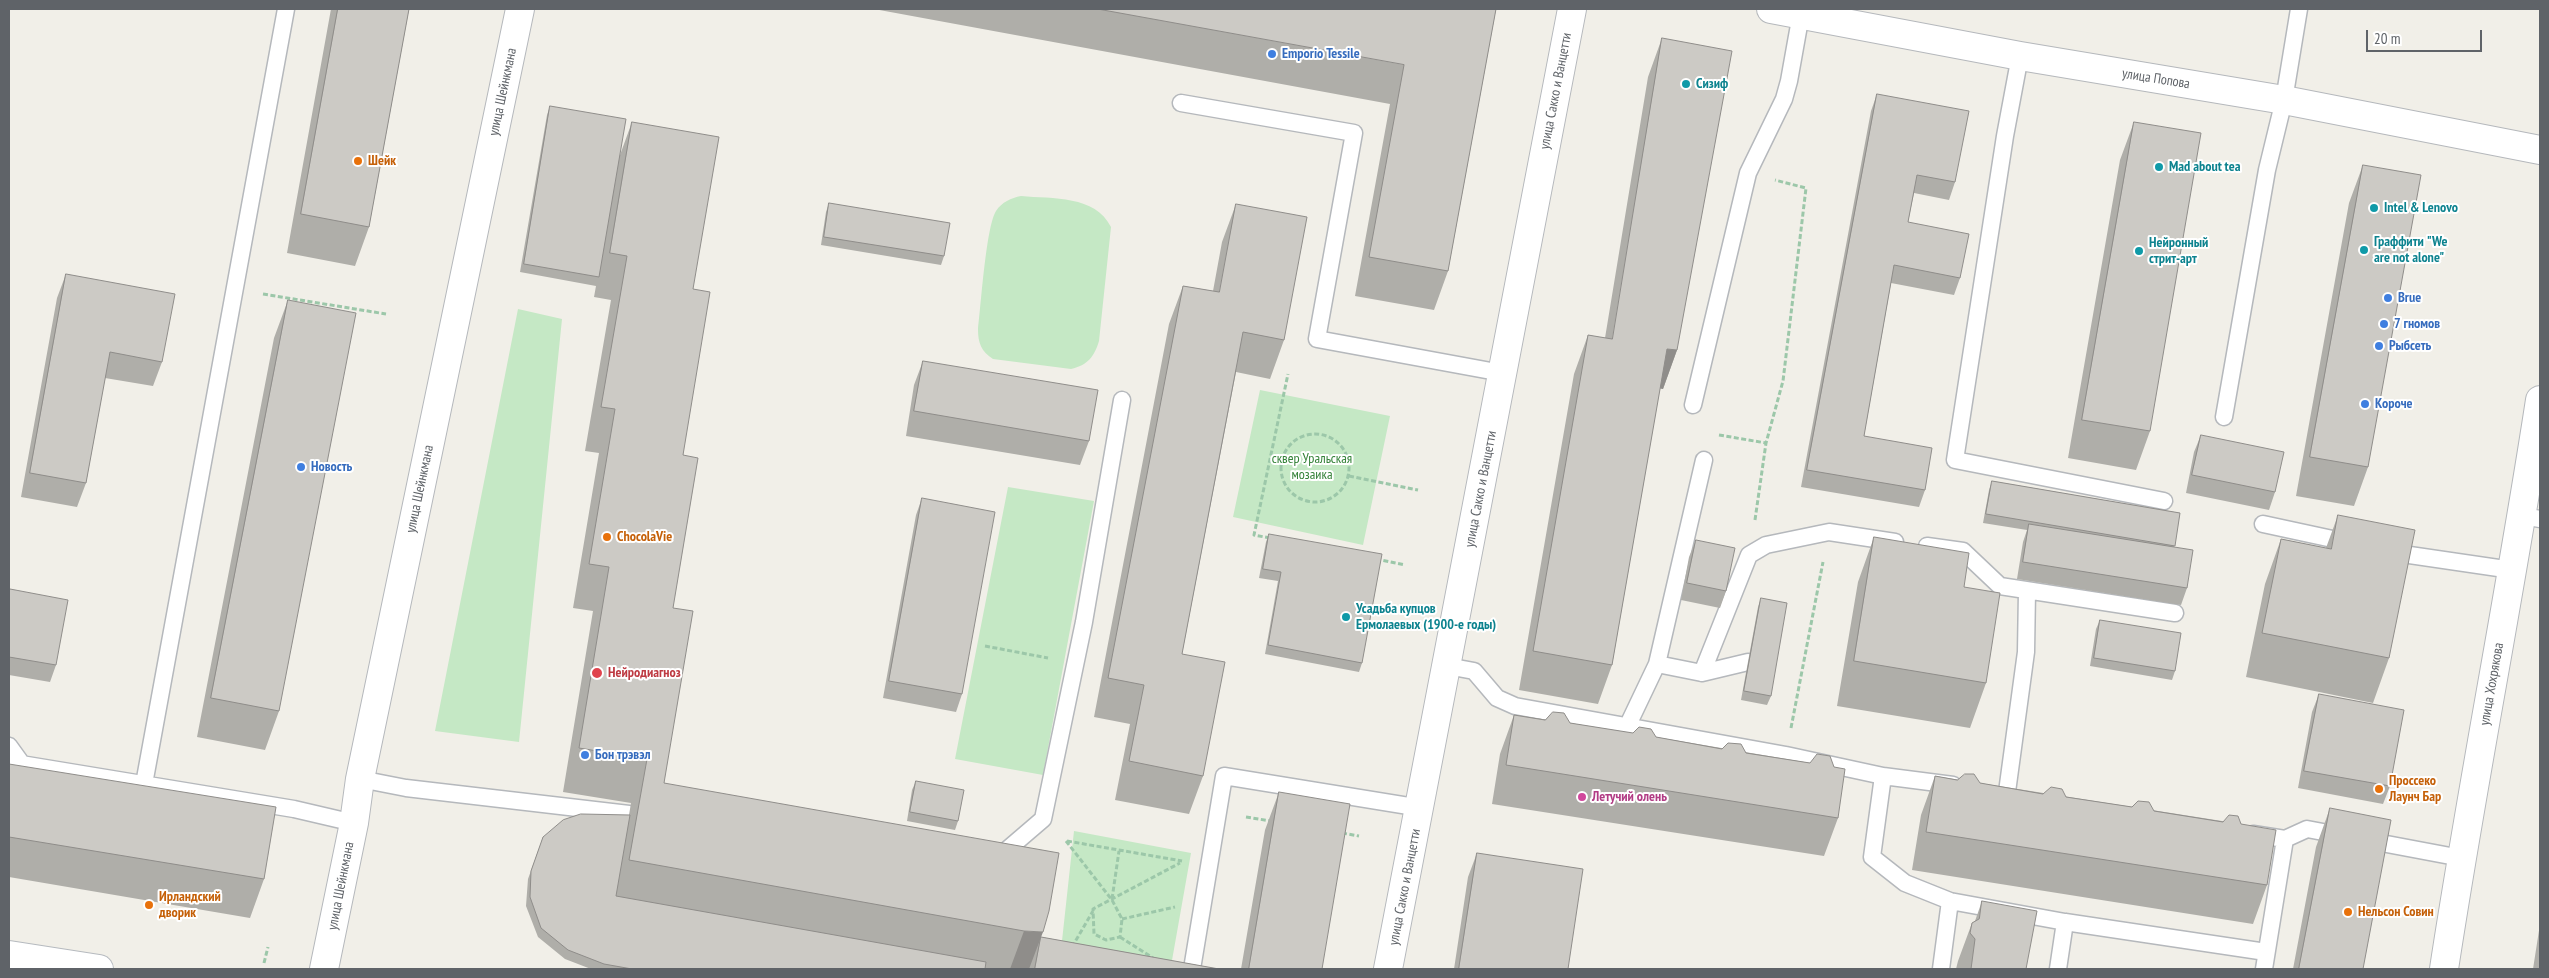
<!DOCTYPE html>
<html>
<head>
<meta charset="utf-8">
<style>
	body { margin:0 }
	#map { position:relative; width:2549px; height:978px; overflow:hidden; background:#f1efe8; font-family:"PT Sans Narrow",sans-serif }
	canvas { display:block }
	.frame { position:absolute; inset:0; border:10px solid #5f6368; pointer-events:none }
	.scale { position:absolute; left:2366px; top:30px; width:116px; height:22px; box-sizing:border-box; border:2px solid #5f6368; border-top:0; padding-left:6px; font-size:15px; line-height:18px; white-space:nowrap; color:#5f6368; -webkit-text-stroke:4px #fff; paint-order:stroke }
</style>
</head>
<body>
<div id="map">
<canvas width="2549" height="978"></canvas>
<div class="frame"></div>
<div class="scale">20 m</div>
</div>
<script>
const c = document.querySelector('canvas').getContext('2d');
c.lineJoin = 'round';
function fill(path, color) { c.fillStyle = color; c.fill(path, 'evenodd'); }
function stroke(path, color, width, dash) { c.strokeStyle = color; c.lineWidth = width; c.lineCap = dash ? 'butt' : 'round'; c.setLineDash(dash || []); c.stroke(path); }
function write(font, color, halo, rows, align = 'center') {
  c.font = font + ' "PT Sans Narrow",sans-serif'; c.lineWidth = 4; c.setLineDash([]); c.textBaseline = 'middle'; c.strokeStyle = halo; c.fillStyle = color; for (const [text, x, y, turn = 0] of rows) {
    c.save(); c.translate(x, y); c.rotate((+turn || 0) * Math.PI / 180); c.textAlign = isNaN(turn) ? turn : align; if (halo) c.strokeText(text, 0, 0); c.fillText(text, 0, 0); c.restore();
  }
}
fill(new Path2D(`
	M 1021,196 C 1053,199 1095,195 1111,227 L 1099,341 C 1094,357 1088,365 1071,369 L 993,359 C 981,351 978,343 978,329 C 981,306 986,227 996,211 C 1002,202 1011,198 1021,196 Z
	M 518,309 L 562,319 L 519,742 L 435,731 Z
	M 1260,390 L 1390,416 L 1363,545 L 1233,517 Z
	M 1008,487 L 1094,501 L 1043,775 L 955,759 Z
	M 1074,831 L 1191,853 L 1171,966 L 1061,950 Z`), '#c5e8c5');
const service = new Path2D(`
	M 2020,56 L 2005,136 L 1955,460 L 2164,501
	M 1181,103 L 1354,133 L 1317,339 L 1502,373
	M 1693,405 L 1748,173 L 1784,99 L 1789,81 L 1801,14
	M 2224,417 L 2267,170 L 2284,100 L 2299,9
	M 2522,516 L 2540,519
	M 2263,524 L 2351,543
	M 1927,546 L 1963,551 L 2000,586 L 2175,613
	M 2389,552 L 2512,570
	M 1657,664 L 1702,673 L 1748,662
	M 1447,666 L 1474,671 L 1497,698 L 1515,706 L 1786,755 L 1883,776 L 1953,785
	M 1702,673 L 1749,555 L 1766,545 L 1829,532 L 1895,542
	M 1627,727 L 1657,664 L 1704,460
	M 9,746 L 22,764
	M 9,762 L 294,809 L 354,823
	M 1883,776 L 1872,857 L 1905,883 L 1950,901 L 2065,922 L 2266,952
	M 360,779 L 406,788 L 629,814
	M 144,784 L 286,9
	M 2007,792 L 2026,652 L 2027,591
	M 2253,834 L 2285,839
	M 1004,861 L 1001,855 L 1043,819 L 1084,622 L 1122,400
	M 1192,969 L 1224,776 L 1421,808
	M 1941,969 L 1950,901
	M 2058,969 L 2065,922
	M 2264,969 L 2285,839 L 2307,829 L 2461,858`);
const minor = new Path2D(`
	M 1771,9 L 2020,56 L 2284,100 L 2540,150
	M 324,969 L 354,823 L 360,779 L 520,9`);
const tertiary = new Path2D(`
	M 1388,969 L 1572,9
	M 2444,969 C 2473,779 2511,590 2540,400`);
const secondary = new Path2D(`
	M 9,955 L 99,969`);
stroke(service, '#b5b8bc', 19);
stroke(minor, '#b5b8bc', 30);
stroke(tertiary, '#b5b8bc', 30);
stroke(secondary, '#b6babf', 30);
stroke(new Path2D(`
	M 263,294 L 386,314
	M1281 468a34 34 0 1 1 68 0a34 34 0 1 1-68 0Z
	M 1719,435 L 1766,443 L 1783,381 L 1806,188 L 1775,180
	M 1349,476 L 1418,490
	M 1755,520 L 1766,443
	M 1270,538 L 1254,535 L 1288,374
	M 1376,559 L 1405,565
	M 985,646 L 1048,658
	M 1791,728 L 1823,562
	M 1246,817 L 1271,821
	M 1342,833 L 1359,836
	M 1066,841 L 1112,900 L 1122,919 L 1120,937 L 1106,940 L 1094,934 L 1093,909 L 1180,863
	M 1067,841 L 1182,861
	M 1112,899 L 1119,851
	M 1122,919 L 1175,907
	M 1120,937 L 1153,958
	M 1072,947 L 1093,911
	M 264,963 L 268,947`), '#9cc7a9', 3, [5, 2.5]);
stroke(service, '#fff', 16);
stroke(minor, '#fff', 28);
stroke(tertiary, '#fff', 28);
stroke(secondary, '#fff', 28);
fill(new Path2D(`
	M 331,9 L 409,9 L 369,227 L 355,266 L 287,253 Z
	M 874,9 L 1496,9 L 1448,271 L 1434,310 L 1355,296 L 1390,104 Z
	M 1662,38 L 1677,350 L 1663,389 L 1660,388 L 1612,665 L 1598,704 L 1519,690 L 1574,374 L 1588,335 L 1605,338 L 1648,77 Z
	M 1877,94 L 1955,182 L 1949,200 L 1914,193 L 1908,222 L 1960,278 L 1954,295 L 1891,283 L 1864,436 L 1925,490 L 1919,507 L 1801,487 L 1871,111 Z
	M 550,106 L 620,155 L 632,122 L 693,289 L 683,455 L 673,608 L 664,783 L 1041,937 L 1219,969 L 591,969 L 565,959 L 538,937 L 526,906 L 528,879 L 543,837 L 629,815 L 631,803 L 563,792 L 593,611 L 573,608 L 599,453 L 585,451 L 611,300 L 594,297 L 596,286 L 520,272 L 547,115 Z
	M 2134,122 L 2150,431 L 2136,470 L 2068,458 L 2120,160 Z
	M 2363,165 L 2368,467 L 2354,506 L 2296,496 L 2349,203 Z
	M 829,203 L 944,256 L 941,265 L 821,245 L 826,212 Z
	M 1236,204 L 1284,340 L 1270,379 L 1236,372 L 1182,654 L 1203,776 L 1189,814 L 1115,800 L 1130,724 L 1094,717 L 1169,324 L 1183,286 L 1213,291 L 1222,242 Z
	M 66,274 L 162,362 L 153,386 L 105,378 L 86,483 L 77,507 L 21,497 L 57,298 Z
	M 288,300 L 279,711 L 265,750 L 197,737 L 274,338 Z
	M 923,361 L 1089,441 L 1080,465 L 906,436 L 914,385 Z
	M 2201,435 L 2275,492 L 2269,510 L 2186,493 L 2194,452 Z
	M 1992,481 L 2180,513 L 2174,547 L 2187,588 L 2181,605 L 2017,579 L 2023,542 L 2027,530 L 1983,523 L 1989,490 Z
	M 922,498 L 962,694 L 956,712 L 883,698 L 916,515 Z
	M 2338,515 L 2389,658 L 2373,703 L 2246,677 L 2265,584 L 2281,539 L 2326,548 Z
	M 1269,534 L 1362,663 L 1359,672 L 1265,654 L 1278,581 L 1259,578 L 1266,542 Z
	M 1874,537 L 1964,587 L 1986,683 L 1970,728 L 1837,706 L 1858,582 Z
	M 1696,540 L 1726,591 L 1720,608 L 1681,600 L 1689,557 Z
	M 10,589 L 56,665 L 50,682 L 9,675 L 9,592 Z
	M 1761,598 L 1771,696 L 1767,705 L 1741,700 L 1758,607 Z
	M 2100,620 L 2175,671 L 2172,680 L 2090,666 L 2096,629 Z
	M 2319,694 L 2390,786 L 2383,804 L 2298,788 L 2312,712 Z
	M 1514,715 L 1570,723 L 1656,737 L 1834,767 L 1838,818 L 1824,856 L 1492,804 L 1500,754 Z
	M 9,764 L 264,879 L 250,918 L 9,877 Z
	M 1935,776 L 2241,824 L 2267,885 L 2253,924 L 1912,870 L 1921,815 Z
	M 916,781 L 958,821 L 955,830 L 907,821 L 912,790 Z
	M 1279,792 L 1322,969 L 1241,969 L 1265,830 Z
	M 2330,808 L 2363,969 L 2293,969 L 2316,847 Z
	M 1477,853 L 1568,969 L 1454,969 L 1468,877 Z
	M 1982,901 L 2026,969 L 1956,969 L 1958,961 L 1972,923 L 1975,921 Z
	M 2540,924 L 2540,969 L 2533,969 Z`), '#afaea9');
fill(new Path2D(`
	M 1667,349 L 1677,350 L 1663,389 L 1653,387 Z
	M 1024,931 L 1043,932 L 1029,969 L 1010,969 Z`), '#8f8d8a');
const building = new Path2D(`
	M 338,9 L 409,9 L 369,227 L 301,214 Z
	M 1098,9 L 1496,9 L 1448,271 L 1369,257 L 1404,65 Z
	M 1662,38 L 1732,51 L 1677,350 L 1667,349 L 1612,665 L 1533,651 L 1588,335 L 1612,339 Z
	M 1877,94 L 1969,111 L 1955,182 L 1917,175 L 1908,222 L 1969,234 L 1960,278 L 1894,265 L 1864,436 L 1932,448 L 1925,490 L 1807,470 Z
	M 550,106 L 626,119 L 599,277 L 524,264 Z
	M 632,122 L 719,137 L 693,289 L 710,292 L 683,455 L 698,458 L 673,608 L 693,611 L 664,783 L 1059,853 L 1049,911 L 1043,932 L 1024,931 L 629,860 L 647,759 L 579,748 L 609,567 L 589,564 L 615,409 L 601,407 L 627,256 L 610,253 Z
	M 2134,122 L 2201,133 L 2150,431 L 2082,420 Z
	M 2363,165 L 2421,175 L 2368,467 L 2310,457 Z
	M 829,203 L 950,223 L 944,256 L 824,237 Z
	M 1236,204 L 1307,217 L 1284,340 L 1243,332 L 1182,654 L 1225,662 L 1203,776 L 1129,761 L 1144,685 L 1108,678 L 1183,286 L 1219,292 Z
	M 66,274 L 175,294 L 162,362 L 110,352 L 86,483 L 30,473 Z
	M 288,300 L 356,313 L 279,711 L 211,698 Z
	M 923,361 L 1098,390 L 1089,441 L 914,411 Z
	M 2201,435 L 2284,452 L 2275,492 L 2192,475 Z
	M 1992,481 L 2180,513 L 2175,546 L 1986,514 Z
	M 922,498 L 995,512 L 962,694 L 889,681 Z
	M 2338,515 L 2415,530 L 2389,658 L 2262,633 L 2281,539 L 2331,549 Z
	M 2029,524 L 2193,550 L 2187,588 L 2023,562 Z
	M 1269,534 L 1382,554 L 1362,663 L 1268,645 L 1281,572 L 1263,569 Z
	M 1874,537 L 1969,553 L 1964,587 L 2000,593 L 1986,683 L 1854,661 Z
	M 1696,540 L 1735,548 L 1726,591 L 1687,583 Z
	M 10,589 L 68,600 L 56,665 L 9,657 L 9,596 Z
	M 1761,598 L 1787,603 L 1771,696 L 1744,691 Z
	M 2100,620 L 2181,633 L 2175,671 L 2094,658 Z
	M 2319,694 L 2404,710 L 2390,786 L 2304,771 Z
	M 1553,712 L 1564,713 L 1570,723 L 1633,733 L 1639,727 L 1651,729 L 1656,737 L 1722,749 L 1728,743 L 1741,744 L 1746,753 L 1810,763 L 1817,754 L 1830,756 L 1834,767 L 1845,769 L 1838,818 L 1506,765 L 1514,715 L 1545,720 Z
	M 9,764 L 276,807 L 264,879 L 9,837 Z
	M 1965,774 L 1974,774 L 1980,783 L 2043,794 L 2051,787 L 2062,789 L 2066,797 L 2132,807 L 2138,801 L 2149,802 L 2154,811 L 2223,822 L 2229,815 L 2238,816 L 2241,824 L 2276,830 L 2267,885 L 1926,832 L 1935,776 L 1957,780 Z
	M 916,781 L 964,790 L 958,821 L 910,812 Z
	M 1279,792 L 1350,804 L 1322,969 L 1249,969 Z
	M 2330,808 L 2391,820 L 2363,969 L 2299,969 Z
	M 581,814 L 630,815 L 616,896 L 986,962 L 985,969 L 632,969 L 604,964 L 568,950 L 541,928 L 530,897 L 531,871 L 543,837 L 563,820 Z
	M 1477,853 L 1583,869 L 1568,969 L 1459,969 Z
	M 1982,901 L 2037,911 L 2026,969 L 1971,969 L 1975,939 L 1970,933 L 1972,923 L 1979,919 Z
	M 1041,937 L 1219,969 L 1035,969 Z`);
fill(building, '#cccac5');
stroke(building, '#8f8d8a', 1);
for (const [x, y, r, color] of [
	[1272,54,5,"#3f7fe0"],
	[1686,84,5,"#0f9aa8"],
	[358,161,5,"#e8710a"],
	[2159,167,5,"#0f9aa8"],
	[2374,208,5,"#0f9aa8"],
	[2364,250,5,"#0f9aa8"],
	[2139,251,5,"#0f9aa8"],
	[2388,298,5,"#3f7fe0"],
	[2384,324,5,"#3f7fe0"],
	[2379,346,5,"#3f7fe0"],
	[2365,404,5,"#3f7fe0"],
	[301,467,5,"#3f7fe0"],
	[607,537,5,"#e8710a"],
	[1346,617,5,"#0f9aa8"],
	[597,673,6,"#e0444e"],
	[585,755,5,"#3f7fe0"],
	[2379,789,5,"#e8710a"],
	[1582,797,5,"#d1479c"],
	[149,905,5,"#e8710a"],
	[2348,912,5,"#e8710a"]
]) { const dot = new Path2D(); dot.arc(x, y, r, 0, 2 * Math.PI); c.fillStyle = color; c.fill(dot); stroke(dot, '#fff', 2); }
write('bold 14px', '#366cbe', '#fff', [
	["Emporio Tessile",1282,54],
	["Brue",2398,298],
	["7 гномов",2394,324],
	["Рыбсеть",2389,346],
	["Короче",2375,404],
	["Новость",311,467],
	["Бон трэвэл",595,755]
], 'left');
write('14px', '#5f6368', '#fff', [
	["улица Попова",2156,79,9],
	["улица Сакко и Ванцетти",1556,91,-79],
	["улица Шейнкмана",503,92,-78],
	["улица Шейнкмана",420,489,-78],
	["улица Сакко и Ванцетти",1481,489,-79],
	["улица Хохрякова",2492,684,-80],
	["улица Шейнкмана",341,886,-79],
	["улица Сакко и Ванцетти",1405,887,-79]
]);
write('bold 14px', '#0d838f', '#fff', [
	["Сизиф",1696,84],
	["Mad about tea",2169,167],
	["Intel & Lenovo",2384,208],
	["Граффити \"We",2374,242],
	["are not alone\"",2374,258],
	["Нейронный",2149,243],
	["стрит-арт",2149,259],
	["Усадьба купцов",1356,609],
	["Ермолаевых (1900-е годы)",1356,625]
], 'left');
write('bold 14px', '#c56008', '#fff', [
	["Шейк",368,161],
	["ChocolaVie",617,537],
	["Проссеко",2389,781],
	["Лаунч Бар",2389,797],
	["Ирландский",159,897],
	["дворик",159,913],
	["Нельсон Совин",2358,912]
], 'left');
write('14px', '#348238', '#fff', [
	["сквер Уральская",1312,459],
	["мозаика",1312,475]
]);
write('bold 14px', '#be3a42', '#fff', [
	["Нейродиагноз",608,673]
], 'left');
write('bold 14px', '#b23c85', '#fff', [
	["Летучий олень",1592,797]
], 'left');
</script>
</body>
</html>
